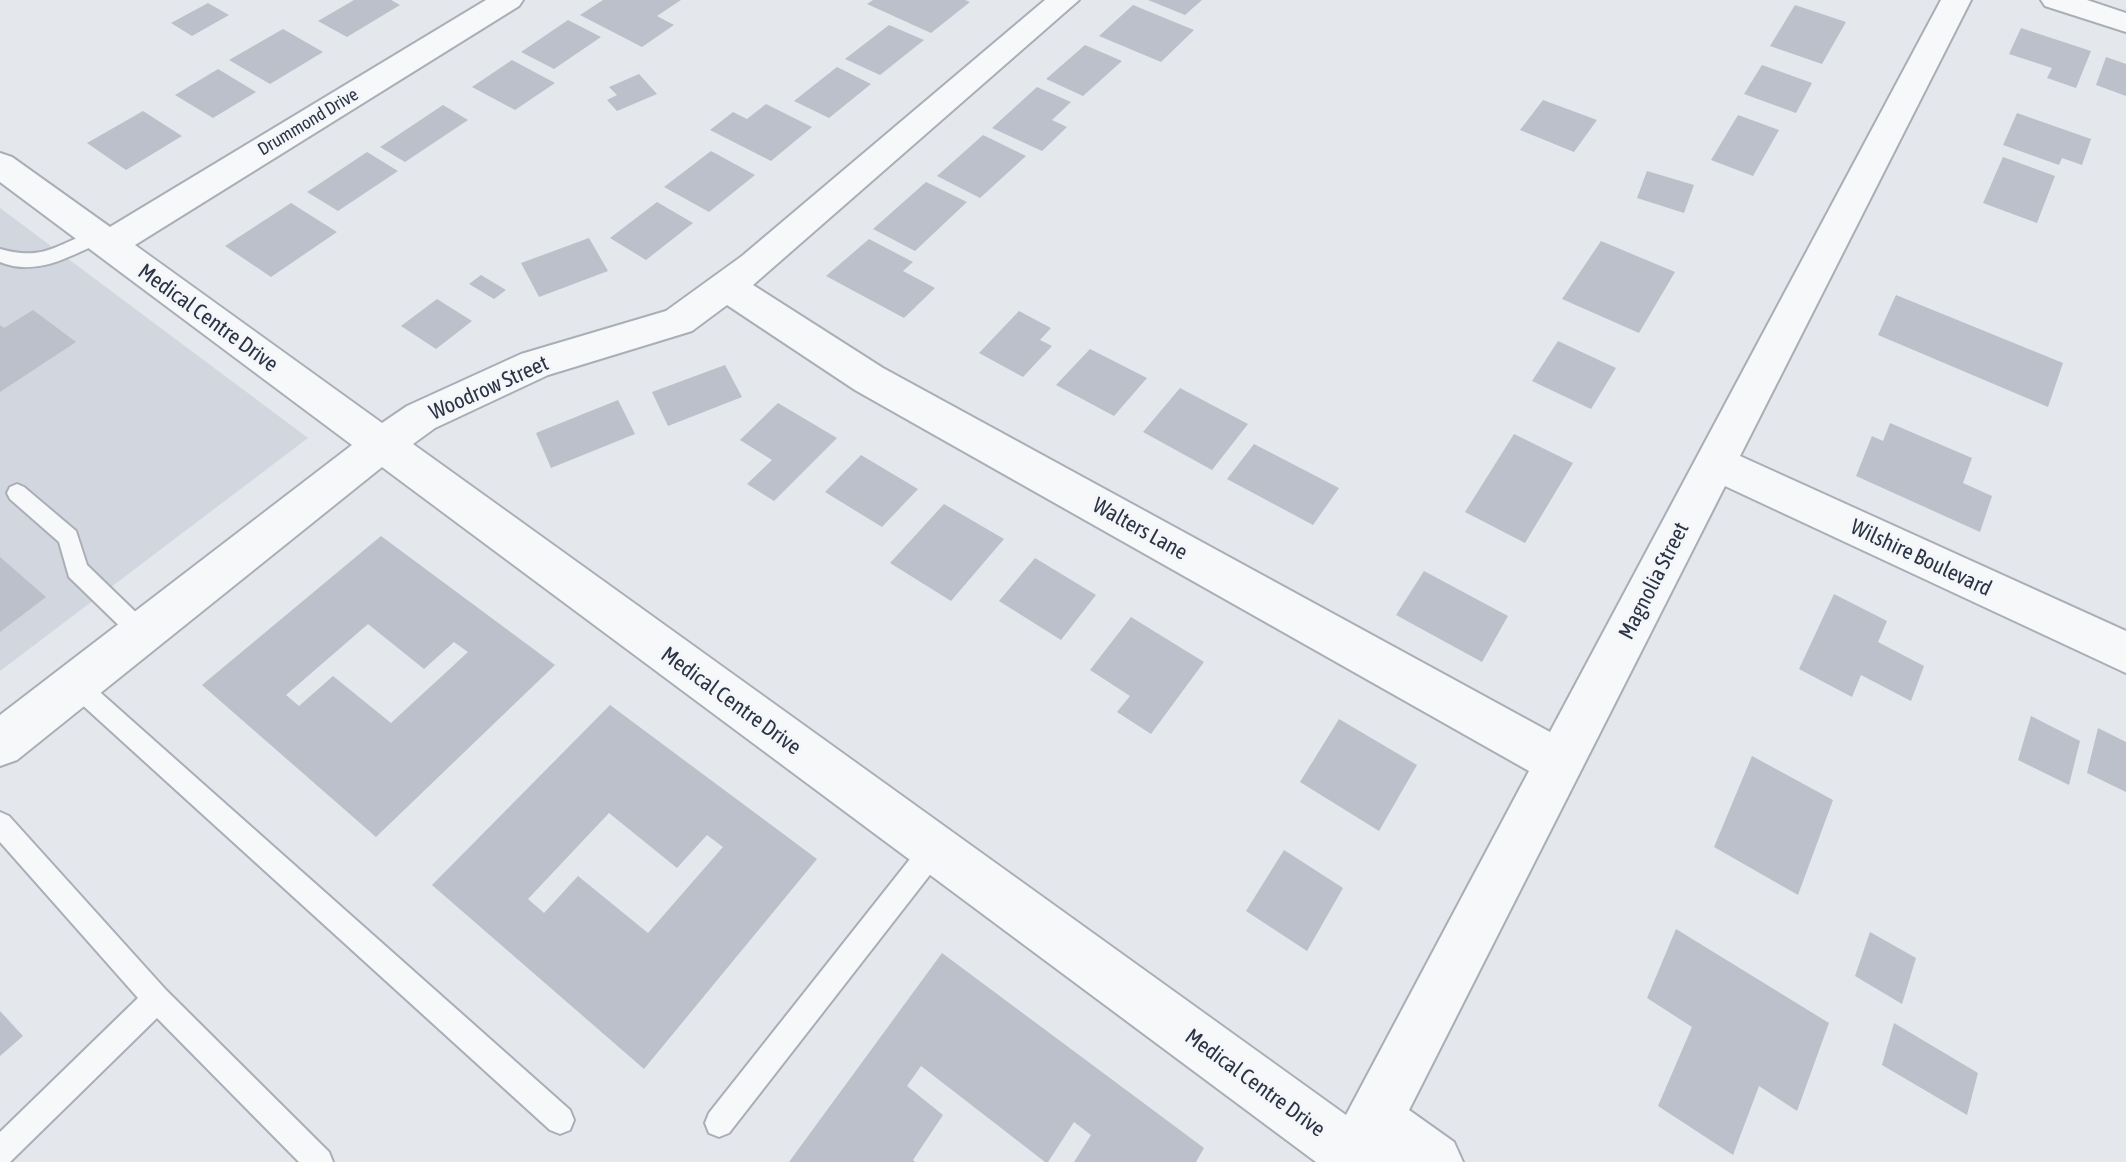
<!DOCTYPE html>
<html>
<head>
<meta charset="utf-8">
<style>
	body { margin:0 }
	canvas { display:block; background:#e4e7ec }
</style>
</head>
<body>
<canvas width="2126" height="1162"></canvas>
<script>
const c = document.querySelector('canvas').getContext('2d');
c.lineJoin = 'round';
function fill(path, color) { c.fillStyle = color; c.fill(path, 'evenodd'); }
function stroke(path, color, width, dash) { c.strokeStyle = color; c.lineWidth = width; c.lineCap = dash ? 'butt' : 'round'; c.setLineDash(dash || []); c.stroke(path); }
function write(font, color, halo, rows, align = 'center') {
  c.font = font + ' "Asap Condensed",sans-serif'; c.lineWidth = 6; c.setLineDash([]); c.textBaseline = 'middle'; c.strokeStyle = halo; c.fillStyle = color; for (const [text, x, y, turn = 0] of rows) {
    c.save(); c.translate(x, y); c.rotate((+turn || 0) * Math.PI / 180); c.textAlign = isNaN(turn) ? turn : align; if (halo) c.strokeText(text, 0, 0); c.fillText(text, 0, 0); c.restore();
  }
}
fill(new Path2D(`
	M 0,208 L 308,438 L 0,671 Z`), '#d2d6de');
fill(new Path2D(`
	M 354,0 L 391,0 L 400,5 L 347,37 L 318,21 Z
	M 603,0 L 681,0 L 657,16 L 674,25 L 642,47 L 580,15 Z
	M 873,0 L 965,0 L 970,2 L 931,33 L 867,4 Z
	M 1148,0 L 1202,0 L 1185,15 Z
	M 208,3 L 229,15 L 192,36 L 171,23 Z
	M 1133,5 L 1194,30 L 1161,62 L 1099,36 Z
	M 1795,5 L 1846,22 L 1822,64 L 1770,46 Z
	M 568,20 L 601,37 L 554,69 L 521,52 Z
	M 889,25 L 924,40 L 880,75 L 845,59 Z
	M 2021,28 L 2091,51 L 2076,88 L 2047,78 L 2052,68 L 2009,54 Z
	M 283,29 L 323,52 L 270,84 L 229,60 Z
	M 1085,45 L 1122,61 L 1083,96 L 1046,79 Z
	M 2106,57 L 2126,64 L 2126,96 L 2096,85 Z
	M 512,60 L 555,83 L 515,110 L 472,87 Z
	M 1762,65 L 1812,83 L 1796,113 L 1744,94 Z
	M 837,67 L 871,84 L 829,118 L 794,101 Z
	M 218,69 L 256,92 L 213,118 L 175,95 Z
	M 639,74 L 657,94 L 617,111 L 607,100 L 617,95 L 609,87 Z
	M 1037,87 L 1071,102 L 1052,120 L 1067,127 L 1042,151 L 992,128 Z
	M 1543,100 L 1597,120 L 1574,152 L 1520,130 Z
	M 766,104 L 812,127 L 771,161 L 710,130 L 733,112 L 747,119 Z
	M 443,105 L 468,120 L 405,162 L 380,147 Z
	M 143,111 L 182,136 L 126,170 L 87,143 Z
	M 2017,113 L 2091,139 L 2082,165 L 2062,158 L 2059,165 L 2003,145 Z
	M 1738,115 L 1779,130 L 1753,176 L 1711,160 Z
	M 983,135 L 1026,156 L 980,198 L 937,176 Z
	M 711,151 L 755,175 L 709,212 L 664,187 Z
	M 367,152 L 398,171 L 338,211 L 307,192 Z
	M 2003,157 L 2055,176 L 2037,223 L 1983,203 Z
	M 1647,171 L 1694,185 L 1684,213 L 1637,198 Z
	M 926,182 L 967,202 L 915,251 L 873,229 Z
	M 657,202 L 693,223 L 646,260 L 610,238 Z
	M 291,203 L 337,232 L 271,277 L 225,246 Z
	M 589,238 L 608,271 L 539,297 L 521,263 Z
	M 869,239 L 913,262 L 903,271 L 935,288 L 904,318 L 826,276 Z
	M 1601,241 L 1675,272 L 1639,333 L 1562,299 Z
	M 481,275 L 506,290 L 494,299 L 469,284 Z
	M 1896,295 L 2063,363 L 2048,407 L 1878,335 Z
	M 437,299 L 472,321 L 436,349 L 401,326 Z
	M 33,310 L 76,342 L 0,392 L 0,325 L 4,328 Z
	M 1019,311 L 1051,328 L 1040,340 L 1052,346 L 1023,377 L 979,353 Z
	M 1558,341 L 1616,368 L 1591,409 L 1532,381 Z
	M 1090,349 L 1147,378 L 1114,416 L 1056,385 Z
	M 725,365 L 742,397 L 668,426 L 652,392 Z
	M 1180,388 L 1248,424 L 1212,470 L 1143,432 Z
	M 618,400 L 635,434 L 551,468 L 536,433 Z
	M 778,403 L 837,438 L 774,501 L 747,484 L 772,460 L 740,440 Z
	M 1890,423 L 1972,458 L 1963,483 L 1992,496 L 1980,532 L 1856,476 L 1872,436 L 1883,441 Z
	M 1514,434 L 1573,463 L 1525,543 L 1465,512 Z
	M 1254,444 L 1339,488 L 1313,525 L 1227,479 Z
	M 861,455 L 918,489 L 882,527 L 825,492 Z
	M 944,504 L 1004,539 L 951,601 L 890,563 Z
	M 381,536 L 555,665 L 376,837 L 202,685 ZM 368,624 L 424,669 L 454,642 L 468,652 L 391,723 L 333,676 L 299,706 L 286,695 Z
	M 0,557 L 46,597 L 0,632 Z
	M 1035,558 L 1096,595 L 1061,640 L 999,601 Z
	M 1424,571 L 1508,616 L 1482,662 L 1396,615 Z
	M 1834,594 L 1887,621 L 1878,642 L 1924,666 L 1911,701 L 1861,675 L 1852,697 L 1799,669 Z
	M 1131,617 L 1204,662 L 1151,734 L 1117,712 L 1130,696 L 1090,670 Z
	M 610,705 L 817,859 L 644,1069 L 432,885 ZM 609,813 L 677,868 L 707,835 L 723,847 L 648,933 L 578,876 L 544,913 L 528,899 Z
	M 2031,716 L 2080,741 L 2069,785 L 2018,760 Z
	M 1339,719 L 1417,765 L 1379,831 L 1300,782 Z
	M 2098,728 L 2126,742 L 2126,792 L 2087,773 Z
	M 1752,756 L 1833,800 L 1798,895 L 1714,847 Z
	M 1284,850 L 1343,888 L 1307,951 L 1246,911 Z
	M 1676,929 L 1829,1023 L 1797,1111 L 1759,1086 L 1733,1155 L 1658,1106 L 1692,1027 L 1647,998 Z
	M 1870,932 L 1916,958 L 1902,1004 L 1855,976 Z
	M 942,953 L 1204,1148 L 1196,1162 L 1074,1162 L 1091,1135 L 1074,1122 L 1048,1162 L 1045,1162 L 921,1066 L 907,1086 L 943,1115 L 913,1160 L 915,1162 L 789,1162 Z
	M 0,1011 L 23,1036 L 0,1056 Z
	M 1894,1023 L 1978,1073 L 1967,1115 L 1882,1065 Z`), '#bbc0ca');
const service = new Path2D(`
	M 97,231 L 106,237 L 103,241 C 71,256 36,277 0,262 L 0,249 C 46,262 56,243 97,231 Z
	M 17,484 L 24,487 L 76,531 L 87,565 L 150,626 L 153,633 L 150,640 L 142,643 L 134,640 L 69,577 L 59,542 L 10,499 L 7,493 L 10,487 Z
	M 76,675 L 84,678 L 570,1110 L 574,1120 L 570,1130 L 560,1134 L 550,1130 L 68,692 L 64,685 L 68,678 Z
	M 0,812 L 9,816 L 166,990 L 329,1152 L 333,1162 L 299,1162 L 157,1018 L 10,1162 L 0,1162 L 0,1132 L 138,998 L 0,842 Z
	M 934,837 L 943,840 L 947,849 L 943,858 L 729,1133 L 719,1137 L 709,1133 L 705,1123 L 709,1113 L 925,840 Z`);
const minor = new Path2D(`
	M 486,0 L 523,0 L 519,6 L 135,245 L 382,423 L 407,406 L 521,354 L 666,311 L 742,256 L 1045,0 L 1079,0 L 753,285 L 883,368 L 1550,732 L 1941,0 L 1971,0 L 1740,456 L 2126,631 L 2126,673 L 1725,486 L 1409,1110 L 1454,1142 L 1463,1162 L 1316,1162 L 382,467 L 17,760 L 0,766 L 0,715 L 352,445 L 0,182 L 0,153 L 12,157 L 110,227 ZM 727,305 L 855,390 L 1529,771 L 1346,1115 L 413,444 L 435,428 L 548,375 L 692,331 Z
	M 2041,0 L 2087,0 L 2126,13 L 2126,32 L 2045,6 Z`);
stroke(service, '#a9aeb7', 4);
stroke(minor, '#a9aeb7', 4);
fill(service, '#f7f8fa');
fill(minor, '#f7f8fa');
write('18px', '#2b3445', '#f4f6f9', [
	["Drummond Drive",308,122,-31]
]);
write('22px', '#2b3445', '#f4f6f9', [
	["Medical Centre Drive",208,318,36],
	["Woodrow Street",489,388,-24],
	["Walters Lane",1140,529,29],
	["Wilshire Boulevard",1921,558,25],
	["Magnolia Street",1654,581,-63],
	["Medical Centre Drive",731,701,36],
	["Medical Centre Drive",1255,1083,36]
]);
</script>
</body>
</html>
